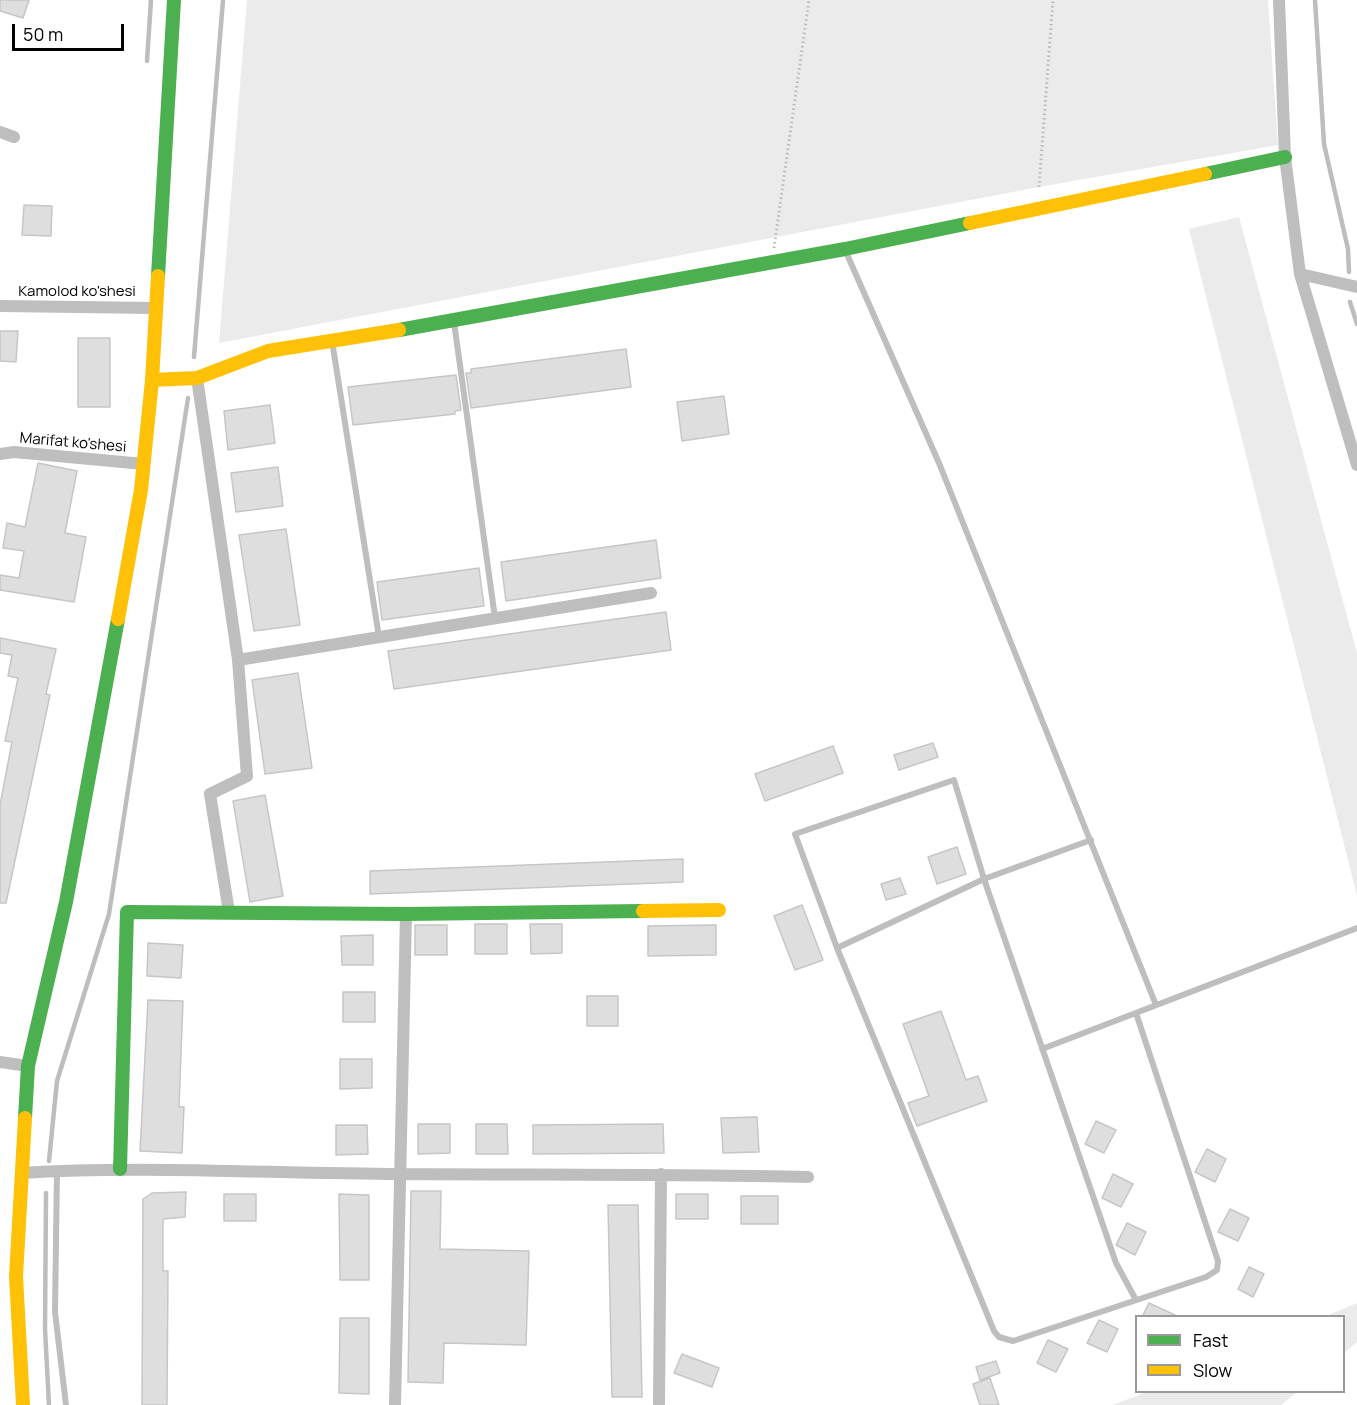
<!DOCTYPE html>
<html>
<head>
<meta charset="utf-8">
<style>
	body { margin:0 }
	#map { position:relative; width:1357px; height:1405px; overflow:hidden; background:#fff; font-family:Manrope,sans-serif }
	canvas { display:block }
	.legend { position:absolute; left:1135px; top:1315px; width:210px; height:78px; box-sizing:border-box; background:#fff; border:2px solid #999; margin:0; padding:8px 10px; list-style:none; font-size:18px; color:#000 }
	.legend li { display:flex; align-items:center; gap:12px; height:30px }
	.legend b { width:30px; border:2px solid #999 }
	.scale { position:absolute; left:12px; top:24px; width:112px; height:27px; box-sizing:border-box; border:3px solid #000; border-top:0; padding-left:8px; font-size:18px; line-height:21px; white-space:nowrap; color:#000; -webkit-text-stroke:4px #fff; paint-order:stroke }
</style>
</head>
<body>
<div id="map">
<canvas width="1357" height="1405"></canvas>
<ul class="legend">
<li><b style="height:8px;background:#4caf50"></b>Fast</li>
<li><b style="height:8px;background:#ffc107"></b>Slow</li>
</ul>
<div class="scale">50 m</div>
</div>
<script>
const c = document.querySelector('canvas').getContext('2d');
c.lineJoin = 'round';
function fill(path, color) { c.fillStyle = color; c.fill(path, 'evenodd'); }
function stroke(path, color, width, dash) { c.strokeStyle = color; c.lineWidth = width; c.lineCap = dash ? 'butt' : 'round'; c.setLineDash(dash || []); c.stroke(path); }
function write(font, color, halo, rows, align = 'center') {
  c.font = font + ' Manrope,sans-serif'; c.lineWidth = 4.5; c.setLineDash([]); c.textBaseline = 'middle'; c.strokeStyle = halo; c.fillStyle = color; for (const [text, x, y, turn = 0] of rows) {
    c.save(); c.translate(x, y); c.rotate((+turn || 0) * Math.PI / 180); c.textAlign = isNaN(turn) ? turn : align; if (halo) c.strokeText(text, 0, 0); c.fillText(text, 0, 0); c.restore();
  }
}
fill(new Path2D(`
	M 247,0 L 1268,0 L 1278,145 L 1039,187 L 219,343 Z
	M 1239,217 L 1357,653 L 1357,896 L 1189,229 Z
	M 1357,1303 L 1357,1342 L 1344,1353 L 1344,1316 L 1326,1316 Z
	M 1146,1392 L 1297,1392 L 1281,1405 L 1113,1405 Z`), '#ebebeb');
stroke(new Path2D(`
	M 1315,0 L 1324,144 L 1348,249 L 1349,272
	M 147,61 L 151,0
	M 1350,302 L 1357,324
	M 194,357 L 223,0
	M 49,1161 L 57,1081 L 109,914 L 188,398
	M 46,1193 L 45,1329 L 49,1405`), '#bdbdbd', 4.5);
const building = new Path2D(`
	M 0,0 L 29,0 L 23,18 L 0,11 Z
	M 24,205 L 52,206 L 51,236 L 22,235 Z
	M 0,331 L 18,331 L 16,362 L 0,361 Z
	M 78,338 L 110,338 L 110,407 L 78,407 Z
	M 626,349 L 631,387 L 471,408 L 466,373 L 471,373 L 471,369 Z
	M 456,375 L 461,410 L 455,411 L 455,414 L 353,425 L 348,387 Z
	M 724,396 L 729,434 L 682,441 L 677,402 Z
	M 270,405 L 275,443 L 228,450 L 224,411 Z
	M 38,463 L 77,471 L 65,533 L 86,537 L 74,602 L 0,590 L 0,575 L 19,578 L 24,551 L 3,548 L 7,523 L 25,527 Z
	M 278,467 L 283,506 L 236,512 L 231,473 Z
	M 286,529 L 300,625 L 254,631 L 239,535 Z
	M 656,540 L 661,578 L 506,601 L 501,562 Z
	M 479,568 L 484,606 L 382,620 L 377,582 Z
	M 666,612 L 671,650 L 394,689 L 388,651 Z
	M 0,638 L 56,649 L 46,694 L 50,695 L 6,903 L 0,903 L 0,805 L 12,742 L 5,741 L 18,678 L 8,676 L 12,655 L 0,653 Z
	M 298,673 L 312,768 L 265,774 L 252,680 Z
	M 933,743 L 938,757 L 899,770 L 894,755 Z
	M 833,746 L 843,773 L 765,801 L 755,774 Z
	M 265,795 L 283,896 L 250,902 L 233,801 Z
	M 957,847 L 966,874 L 937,884 L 928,857 Z
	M 683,859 L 683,882 L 370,894 L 370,871 Z
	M 900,878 L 906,894 L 886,900 L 881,884 Z
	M 802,905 L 823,960 L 795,970 L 774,916 Z
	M 475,924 L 507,924 L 507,954 L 475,954 Z
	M 530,924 L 562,924 L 562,953 L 531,954 Z
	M 415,925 L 447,925 L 447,955 L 415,955 Z
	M 716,925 L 716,955 L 648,956 L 648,926 Z
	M 373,935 L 373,965 L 342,965 L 341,936 Z
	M 148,943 L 183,945 L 181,978 L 147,976 Z
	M 343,992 L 375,992 L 375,1022 L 343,1022 Z
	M 587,996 L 618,996 L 618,1026 L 587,1026 Z
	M 148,1000 L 183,1001 L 179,1107 L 184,1107 L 182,1153 L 140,1151 Z
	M 941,1011 L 966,1080 L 978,1076 L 987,1101 L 917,1126 L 908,1103 L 929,1096 L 903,1024 Z
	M 340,1059 L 372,1059 L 372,1088 L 340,1089 Z
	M 757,1117 L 759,1152 L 723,1153 L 721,1118 Z
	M 1096,1121 L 1116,1130 L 1104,1153 L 1085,1144 Z
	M 418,1124 L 450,1124 L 450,1153 L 418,1154 Z
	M 476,1124 L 507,1124 L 508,1154 L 476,1154 Z
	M 663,1124 L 664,1153 L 533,1154 L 533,1125 Z
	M 336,1125 L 367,1125 L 368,1154 L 336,1155 Z
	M 1207,1149 L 1226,1159 L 1215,1182 L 1195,1172 Z
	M 1113,1174 L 1133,1184 L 1121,1207 L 1102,1198 Z
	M 411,1191 L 441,1191 L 440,1249 L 529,1251 L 526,1345 L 444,1343 L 443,1383 L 408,1382 Z
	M 186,1192 L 185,1217 L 163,1219 L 163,1271 L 168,1271 L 167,1405 L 142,1405 L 143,1199 L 152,1193 Z
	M 224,1194 L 256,1194 L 256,1221 L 224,1221 Z
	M 339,1194 L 369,1195 L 369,1280 L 340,1280 Z
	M 676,1194 L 708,1194 L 708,1219 L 676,1219 Z
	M 741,1196 L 778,1196 L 778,1224 L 741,1224 Z
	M 608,1205 L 638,1205 L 642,1397 L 612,1397 Z
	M 1230,1209 L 1249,1218 L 1238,1241 L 1218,1232 Z
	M 1127,1223 L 1146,1232 L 1135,1255 L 1116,1245 Z
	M 1249,1267 L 1264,1274 L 1253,1297 L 1238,1289 Z
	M 1149,1303 L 1179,1317 L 1142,1317 Z
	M 340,1318 L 369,1318 L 369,1394 L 339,1393 Z
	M 1099,1320 L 1118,1329 L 1107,1352 L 1087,1343 Z
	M 1048,1340 L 1068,1349 L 1056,1372 L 1037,1363 Z
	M 682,1354 L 719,1368 L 712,1387 L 674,1373 Z
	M 996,1361 L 1000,1373 L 980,1380 L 976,1367 Z
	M 990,1378 L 999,1405 L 980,1405 L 973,1384 Z`);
fill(building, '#dedede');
stroke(building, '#c6c6c6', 1.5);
stroke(new Path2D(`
	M 1039,187 L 1053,0
	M 774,248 L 809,0`), '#b9b9b9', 3, [1.5, 3]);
stroke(new Path2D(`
	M 846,252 L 939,463 L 1156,1005
	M 454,322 L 495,618
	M 332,341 L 379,637
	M 954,780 L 984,879 L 837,948 L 795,834 Z
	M 1091,840 L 984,879 L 1116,1263 L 1136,1300
	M 837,948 L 994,1331 L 999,1337 L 1013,1341 L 1206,1277 L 1217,1270 L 1218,1261 L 1136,1013
	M 1042,1049 L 1357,928
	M 57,1171 L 55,1312 L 66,1405`), '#bebebe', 6);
stroke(new Path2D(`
	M 1279,0 L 1285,157 L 1300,274 L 1357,465
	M 0,132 L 14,137
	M 1300,274 L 1357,287
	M 0,306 L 154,308
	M 197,378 L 238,660 L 247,776 L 210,794 L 229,912
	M 0,454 L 14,452 L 144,464
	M 238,660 L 651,593
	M 0,1062 L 28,1066
	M 21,1173 C 147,1165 274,1174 401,1174 C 537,1175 673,1174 808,1177
	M 659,1403 L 661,1174
	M 395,1405 L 406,914`), '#bebebe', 12);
stroke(new Path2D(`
	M 1205,174 L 1285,157
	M 158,276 L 174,0
	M 399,330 L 845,249 L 970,223
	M 25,1118 L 28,1066 L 66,902 L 118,619
	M 120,1169 L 127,912 L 406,914 L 643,911`), '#4caf50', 14);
stroke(new Path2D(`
	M 970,223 L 1205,174
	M 152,380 L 197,378 L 268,351 L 399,330
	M 118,619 L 141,490 L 152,380 L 158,276
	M 643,911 L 719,910
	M 23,1405 L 16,1276 L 25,1118`), '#ffc107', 14);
write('15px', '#000', '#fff', [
	["Kamolod ko'shesi",77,292],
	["Marifat ko'shesi",73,443,5]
]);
</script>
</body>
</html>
